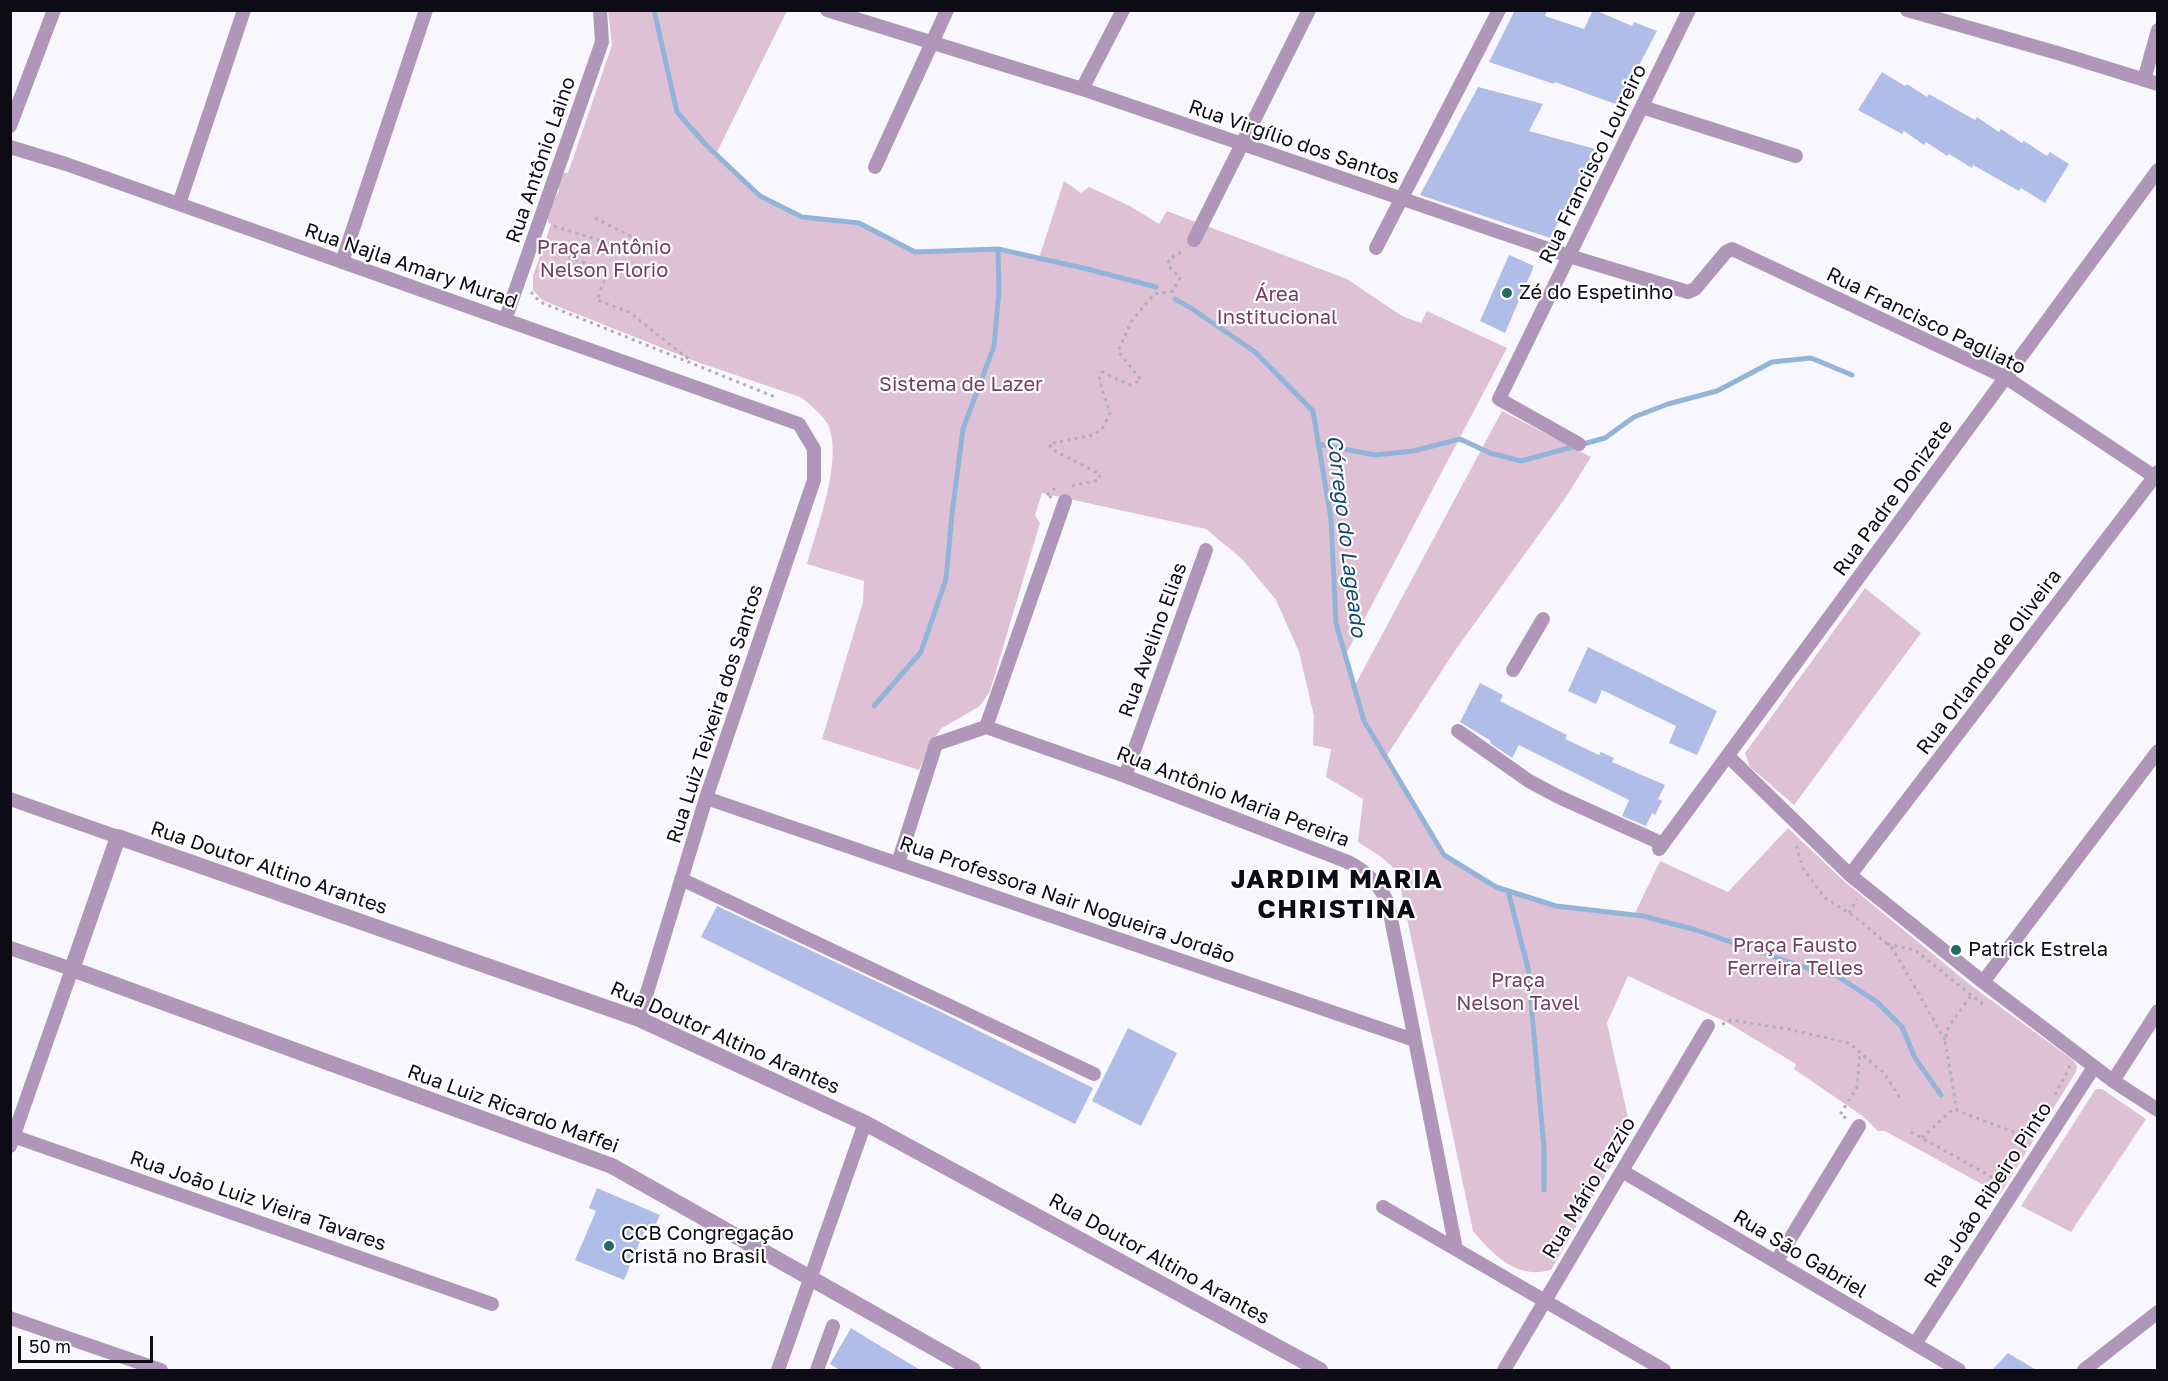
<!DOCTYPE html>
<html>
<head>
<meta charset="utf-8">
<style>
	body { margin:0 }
	#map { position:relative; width:2168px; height:1381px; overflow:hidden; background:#f9f7fe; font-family:"Golos Text",sans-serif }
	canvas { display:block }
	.frame { position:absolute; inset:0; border:12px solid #0d0b15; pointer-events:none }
	.scale { position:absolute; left:18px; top:1336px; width:135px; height:27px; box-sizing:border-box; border:3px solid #0d0b15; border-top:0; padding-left:8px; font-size:18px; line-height:21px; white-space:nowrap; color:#0d0b15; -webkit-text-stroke:4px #fff; paint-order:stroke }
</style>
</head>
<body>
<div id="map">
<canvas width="2168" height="1381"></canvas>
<div class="frame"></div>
<div class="scale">50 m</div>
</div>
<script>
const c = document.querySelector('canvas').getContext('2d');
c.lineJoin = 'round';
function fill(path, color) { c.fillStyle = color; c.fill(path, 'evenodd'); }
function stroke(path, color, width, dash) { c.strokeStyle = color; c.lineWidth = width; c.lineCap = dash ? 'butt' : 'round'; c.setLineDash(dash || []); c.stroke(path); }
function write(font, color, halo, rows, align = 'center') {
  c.font = font + ' "Golos Text",sans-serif'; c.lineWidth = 4.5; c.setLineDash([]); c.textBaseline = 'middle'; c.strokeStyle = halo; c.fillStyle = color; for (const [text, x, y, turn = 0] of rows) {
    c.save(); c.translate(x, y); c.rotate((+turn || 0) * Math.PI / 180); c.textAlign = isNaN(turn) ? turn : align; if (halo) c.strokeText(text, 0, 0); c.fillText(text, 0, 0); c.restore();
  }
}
fill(new Path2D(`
	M 608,11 L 787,11 L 716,154 L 760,196 L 802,217 L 859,223 L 915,252 L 998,249 L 1039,258 L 1064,181 L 1081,193 L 1089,187 L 1130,206 L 1159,224 L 1167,211 L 1347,279 L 1402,316 L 1421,323 L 1427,311 L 1507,348 L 1345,656 L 1354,687 L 1502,411 L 1591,457 L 1566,497 L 1454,652 L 1386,757 L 1444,854 L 1496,887 L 1556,906 L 1634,915 L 1660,861 L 1728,892 L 1788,828 L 1845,882 L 1973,987 L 2073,1060 L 2077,1066 L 2076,1072 L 2000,1194 L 1885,1131 L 1878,1131 L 1864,1117 L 1794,1069 L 1796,1064 L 1728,1023 L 1628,976 L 1607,1023 L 1631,1131 L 1551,1270 C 1545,1271 1538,1273 1532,1272 C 1507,1270 1488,1249 1473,1231 L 1397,871 L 1380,856 L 1358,842 L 1363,799 L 1326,777 L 1331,749 L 1313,745 L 1314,716 L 1299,652 L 1276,600 L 1242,559 L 1206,529 L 1042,493 L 1035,515 L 1040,523 L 990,691 L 980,706 L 942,728 L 930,743 L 919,770 L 822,739 L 863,602 L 864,581 L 807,564 C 817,528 842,462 829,427 C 824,416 810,404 800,397 L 700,363 L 542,300 L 533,290 L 533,276 L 551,224 L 548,223 L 548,210 L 559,191 L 558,185 L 564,173 L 568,173 L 612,45 Z
	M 1865,588 L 1921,633 L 1794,805 L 1750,767 L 1745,753 Z
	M 2098,1089 L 2102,1089 L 2146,1119 L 2071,1232 L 2021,1206 L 2095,1090 Z`), '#dfc1d5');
stroke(new Path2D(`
	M 654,10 L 677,112 L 706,145 L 760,196 L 802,217 L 859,223 L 915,252 L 998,249 L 1087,269 L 1156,287
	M 1175,299 L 1191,308 L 1255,352 L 1313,411 L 1331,519 L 1336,623 L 1364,721 L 1444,855 L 1496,887 L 1556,906 L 1643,916 L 1696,930 L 1810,969 L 1837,976 L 1877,1002 L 1902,1027 L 1915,1058 L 1941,1095
	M 1318,444 L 1375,455 L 1413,451 L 1460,439 L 1490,453 L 1521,461 L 1605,438 L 1634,417 L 1668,404 L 1717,391 L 1772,362 L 1811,358 L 1852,375
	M 874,706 L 921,652 L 946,579 L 952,514 L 963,429 L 994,346 L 999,291 L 998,249
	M 1508,891 L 1528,968 L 1544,1148 L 1544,1190`), '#93b4d9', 5);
fill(new Path2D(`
	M 1515,10 L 1547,10 L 1545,16 L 1584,29 L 1593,10 L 1595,10 L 1632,26 L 1634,22 L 1657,31 L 1618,105 L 1555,82 L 1554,84 L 1489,62 Z
	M 1882,72 L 1905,86 L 1907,84 L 1927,97 L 1929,94 L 1975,120 L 1977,117 L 1999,132 L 2001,129 L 2022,143 L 2024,141 L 2047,156 L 2050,152 L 2069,164 L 2045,203 L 2021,188 L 2019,191 L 1973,165 L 1972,168 L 1949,154 L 1947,156 L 1926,142 L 1924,145 L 1904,131 L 1902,134 L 1858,110 Z
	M 1478,87 L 1543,104 L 1529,131 L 1595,149 L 1550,238 L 1420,195 Z
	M 1509,255 L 1534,266 L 1505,333 L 1480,321 Z
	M 1588,647 L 1717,711 L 1697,755 L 1669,743 L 1676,726 L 1602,690 L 1596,704 L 1568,691 Z
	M 1480,683 L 1503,695 L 1500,701 L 1567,735 L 1565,739 L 1599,755 L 1601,752 L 1614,758 L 1612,762 L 1665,785 L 1658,799 L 1662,801 L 1655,815 L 1652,813 L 1646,826 L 1622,816 L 1629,800 L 1519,745 L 1512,758 L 1490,743 L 1491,741 L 1460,722 Z
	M 717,906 L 937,1010 L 1093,1088 L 1075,1124 L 701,937 Z
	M 1128,1028 L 1177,1053 L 1141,1126 L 1092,1101 Z
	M 597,1188 L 660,1215 L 652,1233 L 645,1230 L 624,1280 L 575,1260 L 596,1211 L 589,1208 Z
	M 851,1328 L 867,1338 L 922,1371 L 841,1371 L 830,1364 Z
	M 2008,1353 L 2038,1371 L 1991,1371 Z`), '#b1bde9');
stroke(new Path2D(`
	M 554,226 L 646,255 L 650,246 L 593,217
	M 547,249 L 608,271 L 597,300 L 629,312 L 691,361
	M 583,274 L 589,264
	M 531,292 L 540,302 L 775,397
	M 1072,486 L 1099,480 L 1100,474 L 1053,450 L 1049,444 L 1093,435 L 1102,429 L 1110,413 L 1099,380 L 1102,372 L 1130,385 L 1141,380 L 1118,351 L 1131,322 L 1154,294 L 1173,291 L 1180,278 L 1168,266 L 1169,259 L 1183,251
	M 1052,497 L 1046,496 L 1056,487
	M 1796,846 L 1803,868 L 1824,897 L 1854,916 L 1893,949 L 1945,1040
	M 1849,913 L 1857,899
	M 1887,944 L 1915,950 L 1985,1006
	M 1722,1024 L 1728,1023 L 1731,1020 L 1788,1029 L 1849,1043 L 1884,1073 L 1901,1100
	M 2055,1095 L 2070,1066
	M 1957,1111 L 1945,1040 L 1948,1028 L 1971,995
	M 1846,1118 L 1840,1115 L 1857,1087 L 1860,1052
	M 1911,1132 L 2001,1182
	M 1922,1138 L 1953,1109 L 2019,1134 L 2031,1135`), '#b0aeb5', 3, [3, 4.5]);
stroke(new Path2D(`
	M 827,10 L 1082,89 L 1569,256 L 1688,292 L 1695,289 L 1726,252 L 1732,249 L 2005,377 L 2158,479
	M 1907,10 L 2061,54 L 2158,84
	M 2144,80 L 2158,30
	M 1082,89 L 1123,10
	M 1642,107 L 1796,156
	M 10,126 L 54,10
	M 10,147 L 66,164 L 799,424 L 814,449 L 814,480 L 706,798 L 639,1019
	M 875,167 L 947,10
	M 179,204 L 244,10
	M 1194,240 L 1309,10
	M 1376,248 L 1499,10
	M 342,262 L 426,10
	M 505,320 L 602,42 L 600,10
	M 1579,444 L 1499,399 L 1689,10
	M 1513,670 L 1543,619
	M 986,727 L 1125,776 L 1348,862 C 1368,873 1378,883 1388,903 L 1456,1249
	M 1458,731 L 1529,781 L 1559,797 L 1663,844
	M 1728,756 L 1850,875 L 1983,982 L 2113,1081 L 2158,1110
	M 1125,776 L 1206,550
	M 706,798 L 1414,1040
	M 10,799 L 118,837
	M 1659,849 L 2158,170
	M 898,863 L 936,744 L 986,727 L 1065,501
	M 1850,875 L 2158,472
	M 681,879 L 1094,1074
	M 10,948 L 72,969 L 10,1146
	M 1983,982 L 2158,751
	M 2113,1081 L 2158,1011
	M 10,1135 L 492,1304
	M 1622,1171 L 1959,1370
	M 1383,1207 L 1664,1370
	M 1776,1262 L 1859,1126
	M 10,1318 L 161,1370
	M 1915,1344 L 2094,1067
	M 778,1370 L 865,1123
	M 817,1370 L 833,1326
	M 1504,1370 L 1708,1026
	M 2084,1370 L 2158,1312`), '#b097ba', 14);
stroke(new Path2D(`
	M 973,1370 L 612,1166 L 72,969 L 118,837 L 639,1019 L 865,1123 L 1320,1370`), '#b097ba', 16);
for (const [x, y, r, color] of [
	[1507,293,6,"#236c66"],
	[1956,950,6,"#236c66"],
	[609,1246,6,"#236c66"]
]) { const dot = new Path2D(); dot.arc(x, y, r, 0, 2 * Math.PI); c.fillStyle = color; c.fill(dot); stroke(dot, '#fff', 2); }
write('20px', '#0d0b15', '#fff', [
	["Rua Virgílio dos Santos",1294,142,19],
	["Rua Antônio Laino",541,160,-71],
	["Rua Francisco Loureiro",1593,164,-64],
	["Rua Najla Amary Murad",411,266,19],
	["Rua Francisco Pagliato",1926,321,26],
	["Rua Padre Donizete",1893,498,-54],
	["Rua Avelino Elias",1153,640,-70],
	["Rua Orlando de Oliveira",1989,662,-53],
	["Rua Luiz Teixeira dos Santos",715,714,-72],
	["Rua Antônio Maria Pereira",1233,797,21],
	["Rua Doutor Altino Arantes",269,868,19],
	["Rua Professora Nair Nogueira Jordão",1067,900,19],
	["Rua Doutor Altino Arantes",725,1038,24],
	["Rua Luiz Ricardo Maffei",513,1109,20],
	["Rua Mário Fazzio",1589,1188,-59],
	["Rua João Ribeiro Pinto",1988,1195,-57],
	["Rua João Luiz Vieira Tavares",258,1201,19],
	["Rua São Gabriel",1800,1254,31],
	["Rua Doutor Altino Arantes",1159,1259,29]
]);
write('20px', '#733c64', '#fff', [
	["Praça Antônio",604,248],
	["Nelson Florio",604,271],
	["Área",1277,295],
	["Institucional",1277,318],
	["Sistema de Lazer",961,385],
	["Praça Fausto",1795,946],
	["Ferreira Telles",1795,969],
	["Praça",1518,981],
	["Nelson Tavel",1518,1004]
]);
write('20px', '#0d0b15', '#fff', [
	["Zé do Espetinho",1519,293],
	["Patrick Estrela",1968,950],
	["CCB Congregação",621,1234],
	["Cristã no Brasil",621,1257]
], 'left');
write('italic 21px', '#144472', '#fff', [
	["Córrego do Lageado",1346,536,83]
]);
c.letterSpacing = '1.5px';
write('bold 26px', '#0d0b15', '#fff', [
	["JARDIM MARIA",1337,880],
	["CHRISTINA",1337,910]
]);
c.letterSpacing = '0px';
</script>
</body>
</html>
